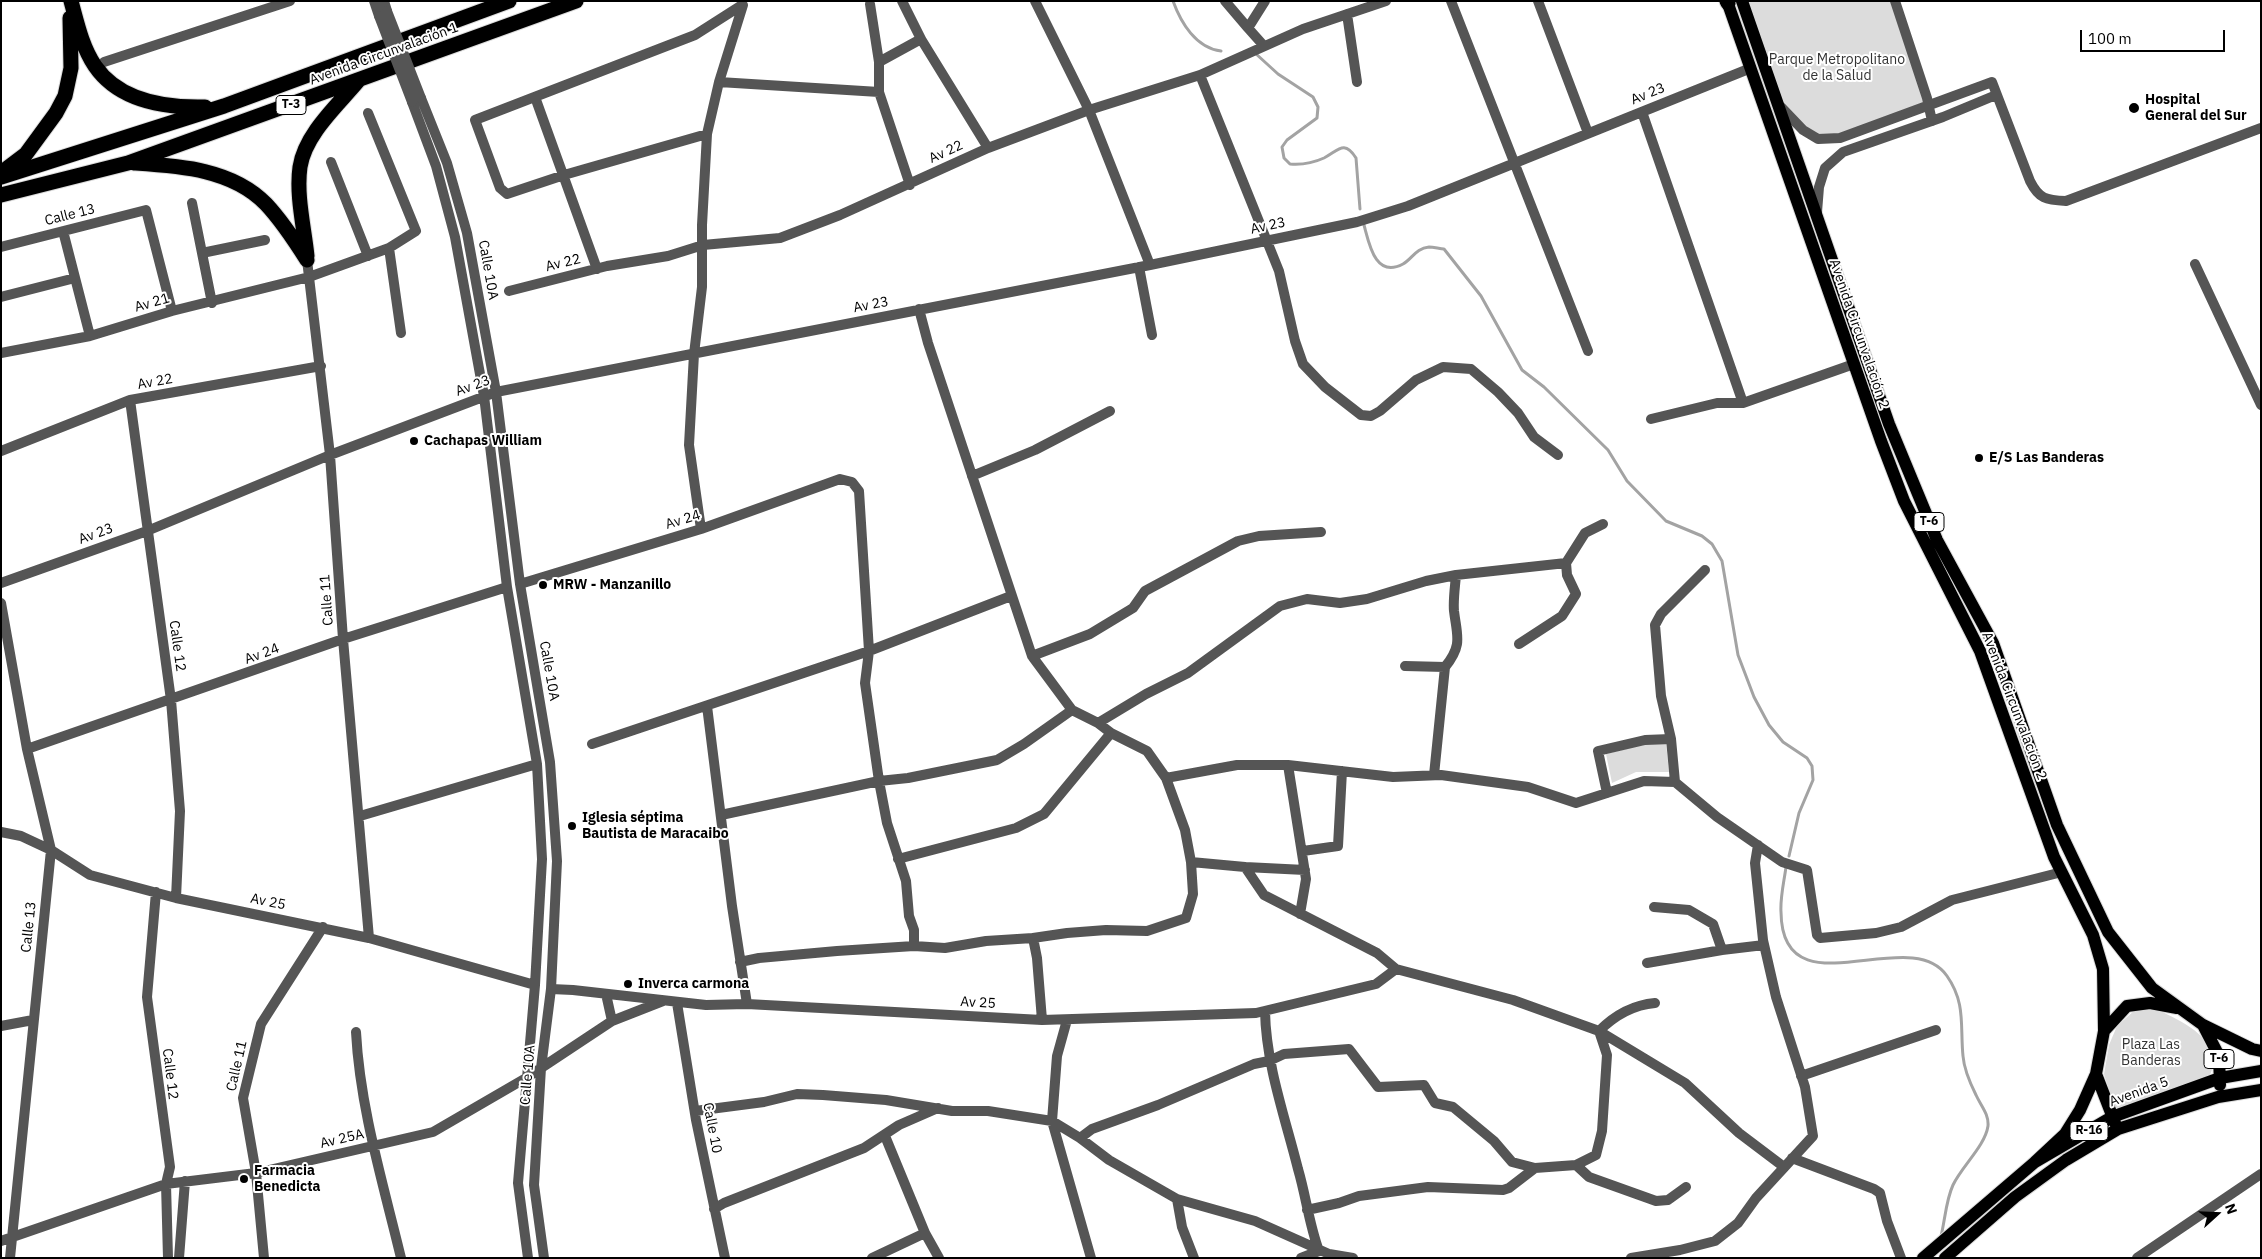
<!DOCTYPE html>
<html>
<head>
<meta charset="utf-8">
<style>
	body { margin:0 }
	#map { position:relative; width:2262px; height:1259px; overflow:hidden; background:#fff; font-family:"IBM Plex Sans",sans-serif }
	canvas { display:block }
	.frame { position:absolute; inset:0; border:2px solid #000; pointer-events:none }
	.north { position:absolute; left:2192px; top:1189px; width:50px; height:50px; -webkit-text-stroke:4px #fff; paint-order:stroke; rotate:70deg; font-size:14px; font-weight:700; line-height:20px; text-align:center; color:#000 }
	.north::after { content:''; display:block; margin:auto; width:18px; height:22px; background:#000; clip-path:polygon(50% 0,100% 100%,50% 72%,0 100%) }
	.scale { position:absolute; left:2080px; top:30px; width:145px; height:22px; box-sizing:border-box; border:2px solid #000; border-top:0; padding-left:6px; font-size:15px; line-height:18px; white-space:nowrap; color:#000; -webkit-text-stroke:4px #fff; paint-order:stroke }
</style>
</head>
<body>
<div id="map">
<canvas width="2262" height="1259"></canvas>
<div class="frame"></div>
<div class="north">N</div>
<div class="scale">100 m</div>
</div>
<script>
const c = document.querySelector('canvas').getContext('2d');
c.lineJoin = 'round';
function fill(path, color) { c.fillStyle = color; c.fill(path, 'evenodd'); }
function stroke(path, color, width, dash) { c.strokeStyle = color; c.lineWidth = width; c.lineCap = dash ? 'butt' : 'round'; c.setLineDash(dash || []); c.stroke(path); }
function write(font, color, halo, rows, align = 'center') {
  c.font = font + ' "IBM Plex Sans",sans-serif'; c.lineWidth = 4; c.setLineDash([]); c.textBaseline = 'middle'; c.strokeStyle = halo; c.fillStyle = color; for (const [text, x, y, turn = 0] of rows) {
    c.save(); c.translate(x, y); c.rotate((+turn || 0) * Math.PI / 180); c.textAlign = isNaN(turn) ? turn : align; if (halo) c.strokeText(text, 0, 0); c.fillText(text, 0, 0); c.restore();
  }
}
fill(new Path2D(`
	M 1742,1 L 1895,1 L 1929,106 L 1840,138 L 1818,139 L 1777,102 Z
	M 1666,743 L 1669,772 L 1636,772 L 1612,783 L 1606,754 L 1645,744 Z
	M 2155,1008 C 2175,1019 2210,1032 2214,1059 C 2215,1064 2212,1070 2210,1075 L 2115,1110 L 2104,1074 L 2109,1045 L 2117,1026 L 2135,1010 Z`), '#dcdcdc');
stroke(new Path2D(`
	M 1173,1 C 1181,23 1196,48 1221,51
	M 1255,53 L 1278,74 L 1313,97 L 1318,107 L 1317,118 L 1287,140 L 1282,147 L 1284,158 L 1290,164 C 1302,165 1313,163 1324,158 C 1338,151 1344,139 1356,158 L 1360,209
	M 1364,225 C 1369,243 1375,279 1403,264 C 1412,259 1416,248 1429,247 C 1434,247 1440,249 1444,249 L 1481,296 L 1522,370 L 1544,387 L 1608,450 L 1627,481 L 1666,521 L 1702,536 L 1712,544 L 1722,561 L 1738,655 L 1754,697 L 1769,725 L 1783,742 L 1807,758 L 1812,766 L 1813,780 L 1799,813 L 1789,856
	M 1786,867 C 1784,882 1780,898 1781,912 C 1782,1014 1910,922 1947,976 C 1966,1003 1960,1026 1963,1056 C 1964,1069 1970,1083 1976,1095 C 1981,1106 1989,1114 1988,1126 C 1985,1146 1962,1166 1953,1185 C 1946,1200 1945,1220 1941,1236`), '#a3a3a3', 3);
const primary = new Path2D(`
	M 1727,1 L 1881,441 L 1904,501 L 1980,651 L 2054,857 L 2093,935 L 2103,969 L 2104,1031 L 2096,1074 L 2080,1110 L 2065,1134 L 2035,1162
	M 1742,1 L 1889,424 L 1937,540 L 1993,643 L 2057,825 L 2108,932 L 2152,988 L 2203,1025 L 2252,1049 L 2261,1051
	M 2203,1025 L 2219,1056 L 2220,1085
	M 2104,1031 L 2127,1006 L 2150,1003 L 2177,1008
	M 2096,1074 L 2115,1123
	M 1923,1258 L 2035,1162 L 2112,1117 L 2220,1078 L 2261,1071
	M 1945,1258 L 2015,1197 L 2066,1160 L 2118,1129 L 2218,1097 L 2261,1090`);
const highway = new Path2D(`
	M 71,1 C 77,23 82,47 95,66 C 119,101 166,108 205,107
	M 1727,1 L 1728,3
	M 134,163 C 180,166 232,169 266,204 C 282,221 295,241 307,260
	M 2,172 L 26,154 L 56,113 L 65,96 L 71,68 L 70,18
	M 1,177 L 224,106 L 509,1
	M 1,195 L 128,163 L 576,1
	M 307,256 C 304,227 296,195 300,167 C 305,134 338,105 358,81`);
stroke(primary, '#dbdbdb', 14);
stroke(highway, '#dbdbdb', 17);
stroke(new Path2D(`
	M 374,1 L 379,16
	M 384,1 L 387,11
	M 902,1 L 921,39 L 988,148
	M 1035,1 L 1089,110 L 1150,265
	M 1225,1 L 1248,28
	M 1451,1 L 1588,351
	M 1538,1 L 1588,133
	M 1895,1 L 1927,98 L 1932,121
	M 870,4 L 879,62 L 879,92 L 910,185
	M 1347,14 L 1357,82
	M 1264,46 L 1248,28 L 1265,1
	M 104,62 L 290,1
	M 879,62 L 921,39
	M 1200,75 L 1279,271 L 1295,341 L 1303,364 L 1325,387 L 1361,415 L 1371,416 L 1380,411 L 1416,380 L 1443,367 L 1471,369 L 1498,392 L 1518,413 L 1534,437 L 1558,455
	M 719,82 L 879,92
	M 535,97 L 597,269
	M 421,98 L 447,163 L 467,233 L 496,392 L 520,584 L 550,762 L 557,861 L 551,989 L 541,1068 L 534,1185 L 544,1258
	M 412,102 L 436,166 L 455,237 L 484,396 L 507,587 L 537,764 L 542,859 L 535,985 L 518,1183 L 528,1258
	M 1781,107 L 1803,130 L 1818,139 L 1840,138 L 1992,82 L 2030,181 C 2039,199 2046,200 2066,201 L 2261,128
	M 1642,112 L 1743,403 L 1854,364
	M 707,134 L 564,175 L 507,194 L 500,188 L 475,120 L 695,35 L 742,5
	M 331,162 L 368,256
	M 192,203 L 212,303
	M 1817,212 L 1819,187 L 1825,168 L 1843,152 L 1943,117 L 1996,95
	M 63,231 L 90,336
	M 1,247 L 146,210 L 172,311
	M 389,248 L 401,333
	M 202,253 L 265,240
	M 307,260 L 330,455 L 343,639 L 369,938
	M 2195,264 L 2261,405
	M 1139,267 L 1152,335
	M 509,291 L 607,266 L 668,256 L 703,245 L 780,238 L 840,215 L 988,148 L 1089,110 L 1200,75 L 1303,29 L 1386,1
	M 1,297 L 75,278
	M 919,309 L 928,343 L 1032,656 L 1072,710 L 1098,723 L 1111,733 L 1147,751 L 1166,778 L 1237,765 L 1288,765 L 1393,777 L 1441,775 L 1528,787 L 1576,803 L 1644,781 L 1675,782
	M 1,353 L 90,336 L 172,311 L 309,277 L 389,248 L 416,231 L 368,113
	M 130,400 L 171,700 L 180,811 L 176,898
	M 1651,419 L 1717,403 L 1743,403
	M 1,451 L 130,400 L 321,366
	M 972,476 L 1035,450 L 1110,411
	M 701,529 L 689,445 L 694,354 L 702,287 L 702,225 L 707,134 L 719,82 L 743,5
	M 1705,570 L 1661,614 L 1655,625 L 1661,696 L 1671,739 L 1675,782 L 1717,817 L 1782,862 L 1807,870 L 1817,935 L 1820,938 L 1876,933 L 1901,927 L 1952,900 L 2062,872
	M 1,583 L 147,531 L 330,455 L 496,392 L 1150,265 L 1357,222 L 1408,206 L 1751,68
	M 520,584 L 701,529 L 840,479 L 852,482 L 859,491 L 869,651 L 865,683 L 879,781 L 887,823 L 906,881 L 909,916 L 914,930 L 914,946
	M 1,603 L 27,749 L 51,850 L 10,1258
	M 1519,644 L 1562,616 L 1576,594 L 1567,575 L 1566,563 L 1585,533 L 1603,524
	M 1032,656 L 1090,634 L 1133,608 L 1145,591 L 1238,541 L 1259,536 L 1321,532
	M 1405,666 L 1445,667 L 1434,775
	M 1445,667 C 1463,645 1457,636 1454,611 C 1453,600 1455,587 1456,575
	M 707,706 L 732,906 L 747,1004
	M 1098,723 L 1146,694 L 1188,673 L 1280,606 L 1307,599 L 1340,603 L 1367,599 L 1426,581 L 1456,575 L 1566,563
	M 592,744 L 869,651 L 1011,596
	M 27,749 L 343,639 L 507,587
	M 1288,765 L 1306,879 L 1300,914
	M 1607,793 L 1598,751 L 1645,740 L 1671,739
	M 721,815 L 879,781 L 908,778 L 997,760 L 1024,744 L 1072,710
	M 360,816 L 537,764
	M 1,832 L 21,836 L 51,850 L 90,875 L 176,898 L 369,938 L 535,985
	M 1303,851 L 1338,846 L 1342,771
	M 898,859 L 1016,828 L 1044,814 L 1111,733
	M 1191,862 L 1245,867 L 1305,870
	M 1245,867 L 1264,895 L 1377,953 L 1396,969 L 1513,1000 L 1599,1031 L 1685,1083 L 1739,1133 L 1784,1167
	M 156,892 L 147,997 L 170,1167 L 166,1184 L 168,1258
	M 1654,907 L 1689,910 L 1713,924 L 1722,950 L 1764,945
	M 1033,938 L 1037,958 L 1042,1020
	M 740,962 L 759,958 L 837,951 L 914,946 L 945,948 L 986,941 L 1033,938 L 1067,933 L 1106,930 L 1147,931 L 1186,918 L 1193,894 L 1191,862 L 1185,830 L 1166,778
	M 1647,963 L 1722,950
	M 551,989 L 573,990 L 706,1005 L 747,1004 L 1042,1020 L 1256,1013 L 1376,984 L 1396,969
	M 606,994 L 612,1021
	M 677,1003 L 696,1120 L 725,1258
	M 1265,1011 C 1266,1065 1285,1117 1298,1169 C 1306,1196 1309,1224 1319,1251 L 1301,1258
	M 1067,1020 L 1057,1056 L 1052,1121 L 1091,1258
	M 1,1026 L 33,1020
	M 356,1032 C 360,1108 383,1183 401,1258
	M 1801,1076 L 1936,1030
	M 695,1111 L 764,1102 L 797,1094 L 823,1095 L 886,1100 L 952,1111 L 988,1111 L 1052,1121 L 1080,1138 L 1109,1160 L 1177,1199 L 1255,1221 L 1329,1254 L 1353,1258
	M 885,1136 L 925,1233 L 939,1258
	M 1080,1138 L 1092,1129 L 1158,1105 L 1254,1064 L 1269,1061 L 1284,1054 L 1349,1049 L 1378,1087 L 1424,1085 L 1435,1103 L 1453,1107 L 1494,1141 L 1512,1162 L 1535,1168 L 1576,1165 L 1596,1155 L 1602,1131 L 1607,1055 L 1599,1031 C 1615,1015 1632,1005 1655,1003
	M 1792,1158 L 1874,1189 L 1880,1193 L 1887,1221 L 1901,1258
	M 1576,1165 L 1589,1177 L 1656,1201 L 1668,1200 L 1686,1187
	M 1177,1199 L 1182,1227 L 1194,1258
	M 714,1209 L 724,1203 L 864,1148 L 899,1125 L 938,1108
	M 1307,1210 L 1339,1203 L 1359,1196 L 1428,1187 L 1503,1190 L 1509,1188 L 1535,1168
	M 1,1241 L 166,1184 L 256,1173 L 433,1132 L 526,1078 L 612,1021 L 663,1001
	M 179,1258 L 185,1181
	M 264,1258 L 256,1173 L 243,1098 L 261,1024 L 323,927
	M 872,1258 L 925,1233
	M 1631,1258 L 1680,1250 L 1715,1241 L 1738,1223 L 1756,1198 L 1813,1136 L 1805,1087 L 1776,997 L 1763,940 L 1755,863 L 1758,845
	M 2137,1258 L 2261,1174`), '#555', 10);
stroke(primary, '#000', 12);
stroke(highway, '#000', 15);
stroke(new Path2D(`
	M 387,11 L 421,98
	M 379,16 L 412,102`), '#555', 10);
for (const [x, y, r, color] of [
	[2134,108,6,"#000"],
	[414,441,5,"#000"],
	[1979,458,5,"#000"],
	[543,585,5,"#000"],
	[572,826,5,"#000"],
	[628,984,5,"#000"],
	[244,1179,5,"#000"]
]) { const dot = new Path2D(); dot.arc(x, y, r, 0, 2 * Math.PI); c.fillStyle = color; c.fill(dot); stroke(dot, '#fff', 2); }
for (const [x, y, w] of [
	[291,105,30],
	[1929,522,30],
	[2219,1059,30],
	[2089,1131,38]
]) { const box = new Path2D(); box.roundRect(x - w / 2, y - 9.5, w, 19, 4); c.fillStyle = '#fff'; c.fill(box); stroke(box, '#000', 1); }
write('bold 12px', '#000', null, [
	["T-3",291,105],
	["T-6",1929,522],
	["T-6",2219,1059],
	["R-16",2089,1131]
]);
write('14px', '#000', '#fff', [
	["Avenida Circunvalación 1",384,54,-20],
	["Av 23",1648,94,-22],
	["Av 22",946,152,-25],
	["Calle 13",70,215,-14],
	["Av 23",1268,226,-12],
	["Av 22",563,263,-14],
	["Calle 10A",488,270,80],
	["Av 21",152,303,-16],
	["Av 23",871,305,-11],
	["Avenida Circunvalación 2",1859,334,71],
	["Av 22",155,382,-10],
	["Av 23",473,386,-20],
	["Av 24",683,520,-17],
	["Av 23",96,534,-20],
	["Calle 11",327,600,-94],
	["Calle 12",177,646,82],
	["Av 24",262,654,-20],
	["Calle 10A",549,671,80],
	["Avenida Circunvalación 2",2014,706,69],
	["Av 25",268,902,11],
	["Calle 13",29,927,-84],
	["Av 25",978,1003,3],
	["Calle 11",237,1066,-77],
	["Calle 12",170,1074,83],
	["Calle 10A",528,1075,-85],
	["Avenida 5",2139,1092,-20],
	["Calle 10",712,1128,79],
	["Av 25A",342,1139,-13]
]);
write('14px', '#333', '#fff', [
	["Parque Metropolitano",1837,60],
	["de la Salud",1837,76],
	["Plaza Las",2151,1045],
	["Banderas",2151,1061]
]);
write('bold 14px', '#000', '#fff', [
	["Hospital",2145,100],
	["General del Sur",2145,116],
	["Cachapas William",424,441],
	["E/S Las Banderas",1989,458],
	["MRW - Manzanillo",553,585],
	["Iglesia séptima",582,818],
	["Bautista de Maracaibo",582,834],
	["Inverca carmona",638,984],
	["Farmacia",254,1171],
	["Benedicta",254,1187]
], 'left');
</script>
</body>
</html>
